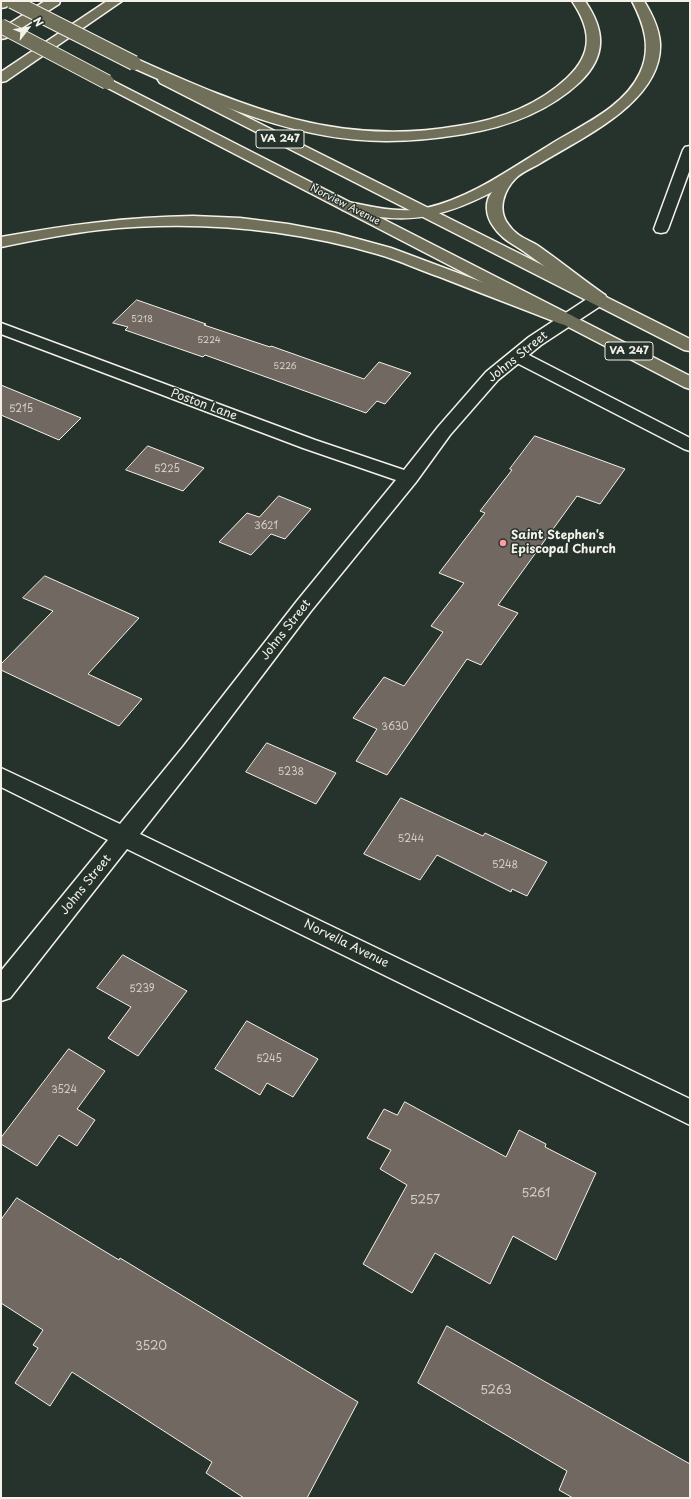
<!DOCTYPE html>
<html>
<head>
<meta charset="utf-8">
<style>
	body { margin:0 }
	#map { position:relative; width:691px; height:1499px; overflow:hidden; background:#26332d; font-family:"Playpen Sans",sans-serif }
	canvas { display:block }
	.frame { position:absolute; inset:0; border:2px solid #f4f1e8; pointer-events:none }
	.north { position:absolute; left:8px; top:8px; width:40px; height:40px; -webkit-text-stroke:3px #26332d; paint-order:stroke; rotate:59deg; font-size:11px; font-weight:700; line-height:16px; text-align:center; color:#f4f1e8 }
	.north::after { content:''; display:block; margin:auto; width:14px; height:18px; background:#f4f1e8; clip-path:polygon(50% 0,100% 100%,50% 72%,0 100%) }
</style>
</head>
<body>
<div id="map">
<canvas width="691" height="1499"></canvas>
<div class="frame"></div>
<div class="north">N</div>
</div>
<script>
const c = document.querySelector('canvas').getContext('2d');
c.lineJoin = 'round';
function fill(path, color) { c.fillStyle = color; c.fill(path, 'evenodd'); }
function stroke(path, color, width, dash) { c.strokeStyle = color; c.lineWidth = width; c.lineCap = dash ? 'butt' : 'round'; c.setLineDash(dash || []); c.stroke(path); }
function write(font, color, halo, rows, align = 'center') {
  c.font = font + ' "Playpen Sans",sans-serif'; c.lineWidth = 3; c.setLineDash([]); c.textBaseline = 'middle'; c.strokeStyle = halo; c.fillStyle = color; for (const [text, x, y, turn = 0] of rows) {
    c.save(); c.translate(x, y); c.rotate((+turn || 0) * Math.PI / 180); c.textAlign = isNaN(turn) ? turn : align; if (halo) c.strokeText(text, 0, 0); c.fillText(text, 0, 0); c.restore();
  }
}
const building = new Path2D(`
	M 137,300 L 206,324 L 204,325 L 270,347 L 271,346 L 364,379 L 379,362 L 411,373 L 385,404 L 377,401 L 366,413 L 205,355 L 203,357 L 125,330 L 128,327 L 113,323 Z
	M 1,385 L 81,418 L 59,440 L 1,415 Z
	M 535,436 L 625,469 L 600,504 L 577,496 L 498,605 L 518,613 L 481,665 L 467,659 L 387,775 L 356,761 L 377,729 L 353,718 L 384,677 L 404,686 L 443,632 L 431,626 L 464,583 L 439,573 L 485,513 L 480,511 L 512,470 L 510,469 Z
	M 148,446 L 194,464 L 204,468 L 183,491 L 126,470 Z
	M 279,496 L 311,509 L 285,539 L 271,534 L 251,555 L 219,542 L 247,513 L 259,517 Z
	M 45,576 L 139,618 L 88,674 L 142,699 L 119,726 L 1,670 L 1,664 L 53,611 L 23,598 Z
	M 267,743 L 336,773 L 316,804 L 246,772 Z
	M 401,798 L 483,836 L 485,833 L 547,862 L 527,896 L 512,889 L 511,892 L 437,855 L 420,880 L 364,854 Z
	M 123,955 L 187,991 L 138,1056 L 108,1038 L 131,1007 L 97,988 Z
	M 247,1021 L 318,1059 L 293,1097 L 267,1083 L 260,1095 L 215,1069 Z
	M 69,1049 L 105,1071 L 77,1109 L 95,1120 L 77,1146 L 59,1135 L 37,1166 L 1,1144 L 1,1138 Z
	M 405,1102 L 506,1157 L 519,1130 L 546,1144 L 545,1147 L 596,1173 L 556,1260 L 513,1236 L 490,1284 L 435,1253 L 412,1293 L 363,1264 L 407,1185 L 380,1169 L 391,1150 L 367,1138 L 384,1109 L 397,1115 Z
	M 17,1198 L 119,1260 L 120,1258 L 358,1402 L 307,1498 L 244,1498 L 206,1473 L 212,1462 L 72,1372 L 50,1406 L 15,1383 L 38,1348 L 33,1345 L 43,1330 L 1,1303 L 1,1220 Z
	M 447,1326 L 690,1464 L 690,1498 L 573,1498 L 559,1490 L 567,1471 L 418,1383 Z`);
fill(building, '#706861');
stroke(building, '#f4f1e8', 1);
const service = new Path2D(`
	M 690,146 L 690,169 L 668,229 L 666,232 L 661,233 L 656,232 L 654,229 L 683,150 L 685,147 Z
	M 517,351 L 523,352 L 690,438 L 690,451 L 684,449 L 511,360 L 509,356 L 511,352 Z`);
const minor = new Path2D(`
	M 599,294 L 605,295 L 607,299 L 605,303 L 541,345 L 498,380 L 450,435 L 416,482 L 311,611 L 199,759 L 140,834 L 690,1099 L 690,1125 L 127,849 L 10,998 L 1,1001 L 1,971 L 108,840 L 1,787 L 1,768 L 120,824 L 183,747 L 297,601 L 396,480 L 303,448 L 1,334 L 1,323 L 315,440 L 404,470 L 438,427 L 486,372 L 529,337 L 593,295 Z`);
const primary = new Path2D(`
	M 165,76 L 690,339 L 690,351 L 684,350 L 160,83 L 158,80 L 160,77 Z
	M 107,78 L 690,376 L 690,389 L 684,387 L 102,85 L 100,82 L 102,79 Z`);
const motorway = new Path2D(`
	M 1,1 L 12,1 L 6,7 L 1,8 Z
	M 45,1 L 60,1 L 59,4 L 6,38 L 1,39 L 1,29 Z
	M 107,1 L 122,1 L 6,81 L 1,82 L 1,72 Z
	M 572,1 L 585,1 C 605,30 607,56 580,82 C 548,112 507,127 464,134 C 439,138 414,141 388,141 C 297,142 210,102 129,66 L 127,63 L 129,60 L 139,60 C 246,108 338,147 458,126 C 498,120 537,106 567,78 C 594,53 591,29 572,1 Z
	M 632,1 L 644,1 C 652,14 659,28 660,43 C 663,102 581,138 539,164 C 532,168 522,172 516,178 C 504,190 497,209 508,224 C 515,235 526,239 537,245 C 560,261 582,279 605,295 L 607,299 L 605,303 L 599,304 L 593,303 C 571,286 549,269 526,253 C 514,244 502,240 493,226 C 486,216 484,202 492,192 C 438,220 402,225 343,210 L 340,207 L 343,204 L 348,202 C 373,207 401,214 426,208 C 471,198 510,169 548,146 C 579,126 623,109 640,73 C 652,48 644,24 632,1 Z
	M 193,216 L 240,218 L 288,224 L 336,233 L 391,248 L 573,316 L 575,320 L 573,324 L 567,325 L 561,324 C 521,308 480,293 440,277 C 419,270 399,260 377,254 C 286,228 193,220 99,230 C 66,234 34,240 1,247 L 1,237 C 67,225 126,217 193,216 Z`);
stroke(service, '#f4f1e8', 3);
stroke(minor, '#f4f1e8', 3);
stroke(primary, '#f4f1e8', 3);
stroke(motorway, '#f4f1e8', 3);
fill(service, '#26332d');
fill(minor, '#26332d');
fill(primary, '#706f59');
fill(motorway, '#706f59');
const primaryBridge = new Path2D(`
	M 12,1 L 134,63
	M 1,26 L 107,82`);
stroke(primaryBridge, '#f4f1e8', 16, []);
stroke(primaryBridge, '#706f59', 14);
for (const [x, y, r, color] of [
	[503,543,4,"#ff9aa2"]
]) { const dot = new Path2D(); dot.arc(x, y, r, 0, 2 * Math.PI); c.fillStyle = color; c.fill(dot); stroke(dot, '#26332d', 1.5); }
write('9px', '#d3cfc6', null, [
	["5218",142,320],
	["5224",209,341],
	["5226",285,367]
]);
write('10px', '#f4f1e8', '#26332d', [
	["Norview Avenue",345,205,27]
]);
write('10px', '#d3cfc6', null, [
	["5215",21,409],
	["5225",167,469],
	["3621",266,526],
	["3630",395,727],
	["5238",291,772],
	["5244",411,839],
	["5248",505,865],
	["5239",142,989],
	["5245",269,1059],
	["3524",64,1090]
]);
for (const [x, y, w] of [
	[280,139,48],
	[629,351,48]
]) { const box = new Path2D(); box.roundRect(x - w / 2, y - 9, w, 18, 3); c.fillStyle = '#26332d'; c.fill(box); stroke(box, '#f4f1e8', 1); }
write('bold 11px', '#f4f1e8', null, [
	["VA 247",280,139],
	["VA 247",629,351]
]);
write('12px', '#f4f1e8', '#26332d', [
	["Johns Street",518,357,-39],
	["Poston Lane",204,405,20],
	["Johns Street",286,630,-52],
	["Johns Street",86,885,-51],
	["Norvella Avenue",346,944,26]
]);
write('bold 12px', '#f4f1e8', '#26332d', [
	["Saint Stephen's",511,536],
	["Episcopal Church",511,550]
], 'left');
write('12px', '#d3cfc6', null, [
	["5261",536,1194],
	["5257",425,1201],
	["3520",151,1347],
	["5263",496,1391]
]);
</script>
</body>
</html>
